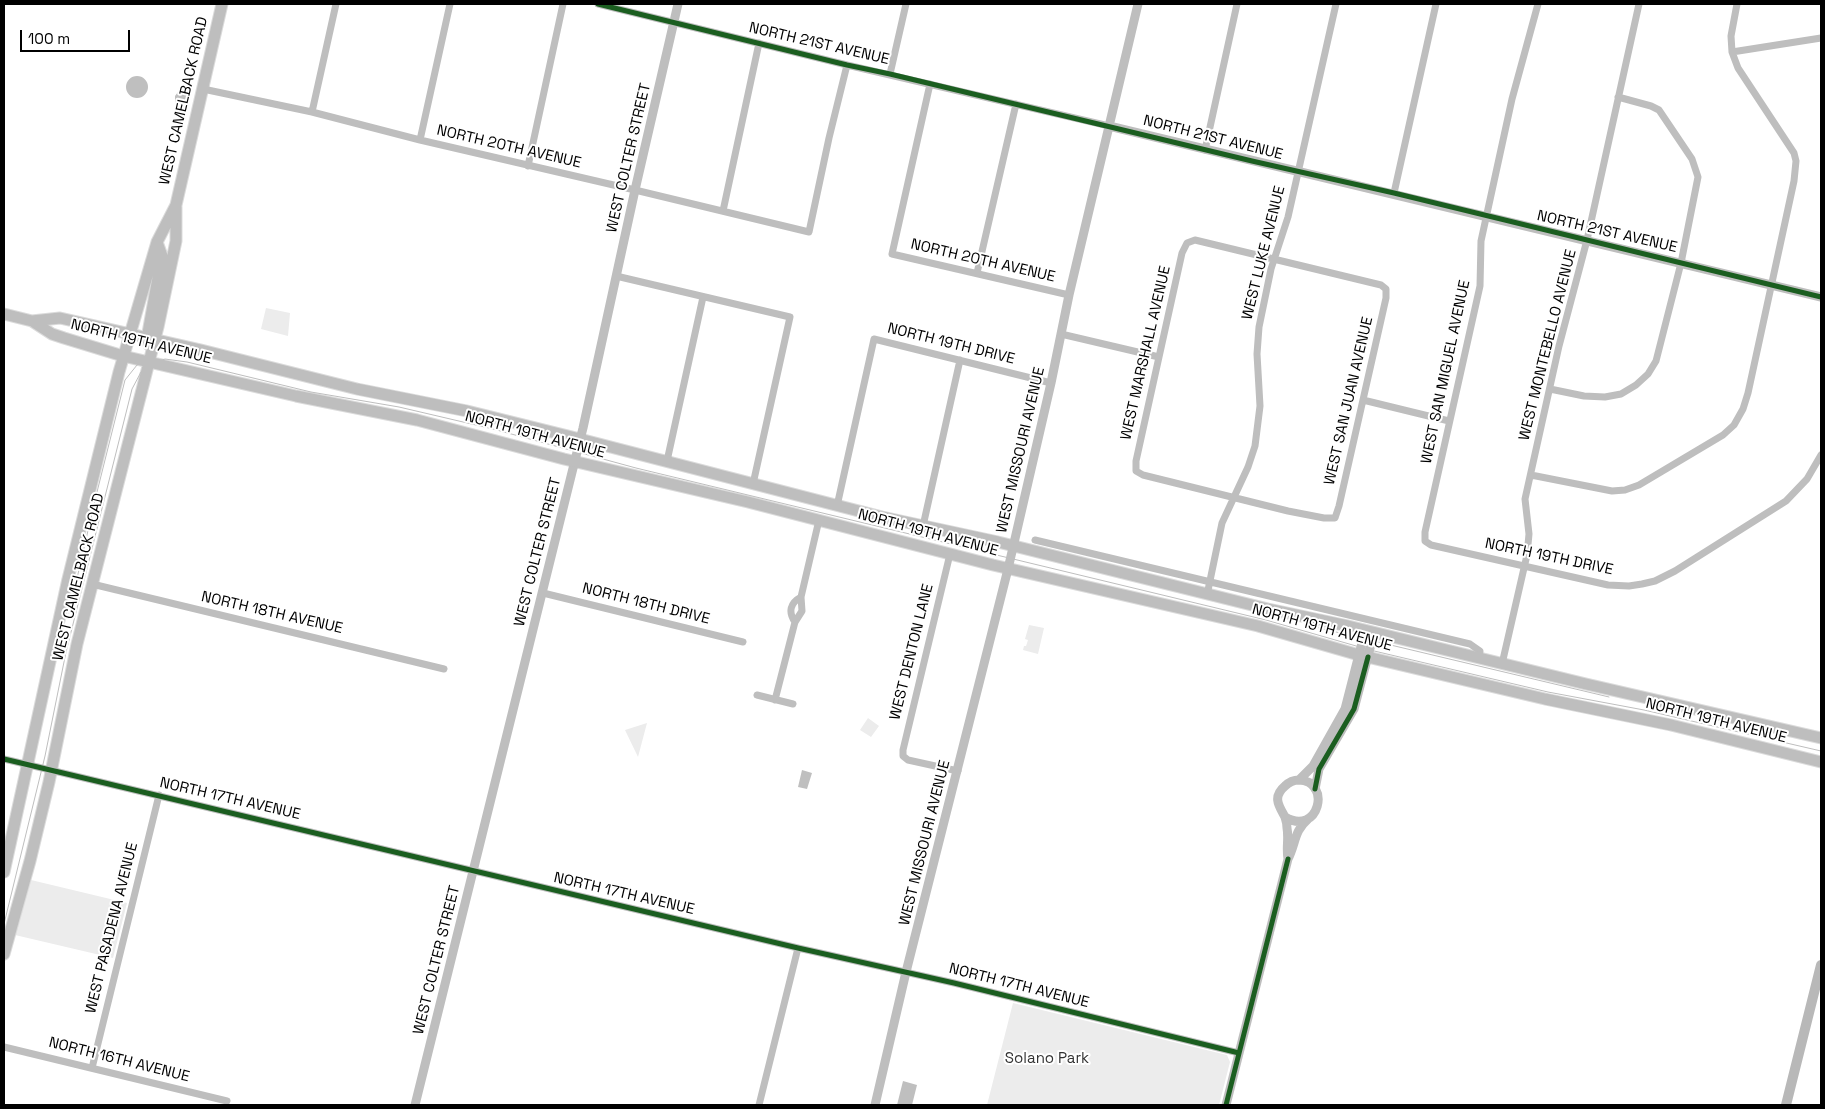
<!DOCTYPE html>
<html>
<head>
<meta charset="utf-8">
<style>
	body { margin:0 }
	#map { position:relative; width:1825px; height:1109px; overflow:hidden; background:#fff; font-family:"Space Grotesk",sans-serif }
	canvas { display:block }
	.frame { position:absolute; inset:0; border:5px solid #000; pointer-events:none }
	.scale { position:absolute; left:20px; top:30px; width:110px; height:22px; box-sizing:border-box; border:2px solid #000; border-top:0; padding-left:6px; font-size:15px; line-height:18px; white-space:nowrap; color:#000; -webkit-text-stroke:4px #fff; paint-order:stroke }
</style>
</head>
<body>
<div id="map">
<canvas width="1825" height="1109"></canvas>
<div class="frame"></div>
<div class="scale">100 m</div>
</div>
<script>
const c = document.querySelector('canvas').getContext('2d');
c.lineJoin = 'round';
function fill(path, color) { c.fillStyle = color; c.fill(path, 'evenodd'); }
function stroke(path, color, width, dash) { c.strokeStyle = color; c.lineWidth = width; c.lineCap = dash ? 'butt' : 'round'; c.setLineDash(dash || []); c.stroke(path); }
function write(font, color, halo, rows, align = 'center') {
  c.font = font + ' "Space Grotesk",sans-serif'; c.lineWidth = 4; c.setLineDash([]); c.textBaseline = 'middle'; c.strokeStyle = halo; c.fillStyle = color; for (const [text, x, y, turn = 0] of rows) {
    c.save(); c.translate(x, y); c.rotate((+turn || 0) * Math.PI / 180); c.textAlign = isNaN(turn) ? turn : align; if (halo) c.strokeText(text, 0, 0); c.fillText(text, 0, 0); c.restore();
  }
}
fill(new Path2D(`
	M 266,308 L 290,313 L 288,336 L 261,329 Z
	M 1029,625 L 1044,628 L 1038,654 L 1023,650 L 1024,646 L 1026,646 L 1028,640 L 1025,639 Z
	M 868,718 L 879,726 L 871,737 L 860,730 Z
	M 647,723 L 638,757 L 625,730 Z
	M 31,880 L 127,903 L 113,958 L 15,935 Z
	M 1013,1003 L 1227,1055 L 1230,1062 L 1219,1105 L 987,1105 Z`), '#ececec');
fill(new Path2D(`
	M126 87a11 11 0 1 1 22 0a11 11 0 1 1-22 0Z
	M 189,86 L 183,112 L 175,104 L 175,96 L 181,88 Z
	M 802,770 L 812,773 L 807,789 L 798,787 Z
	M 903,1081 L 917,1085 L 912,1105 L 897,1105 Z`), '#bfbfbf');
const primary = new Path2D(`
	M 4,314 L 32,321 L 52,334 L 64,338 L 123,356 L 296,396 L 417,420 L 564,459 L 748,502 L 993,565 L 1258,626 L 1359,655 L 1545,699 L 1671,725 L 1821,762
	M 32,321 L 60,318 L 201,350 L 357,389 L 467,411 L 568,436 L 882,517 L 998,542 L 1268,609 L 1348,626 L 1586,684 L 1821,738
	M 149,345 L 148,333 L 162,256 L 157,242
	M 4,872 L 68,579 L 119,372 L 157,242 L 176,205 L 222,4
	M 4,954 L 30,861 L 49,782 L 77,644 L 158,327 L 176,241 L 176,207`);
stroke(primary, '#dbdbdb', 13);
stroke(new Path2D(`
	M 598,4 L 847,65 L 1109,126
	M 1538,4 L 1512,99 L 1481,241 L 1480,286 L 1425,532 L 1425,541 L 1431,545 L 1608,585 L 1629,586 L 1642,584 L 1655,581 L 1675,571 L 1786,501 L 1807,479 L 1821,455
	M 1732,52 L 1821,38
	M 890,74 L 906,4
	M 930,84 L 892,254 L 1069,295
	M 203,89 L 312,112 L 420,140 L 635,190 L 809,232 L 829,138 L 847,65
	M 312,112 L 336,4
	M 420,140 L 450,4
	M 1205,150 L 1237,4
	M 528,166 L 563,4
	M 1394,193 L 1436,4
	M 723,211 L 759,43
	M 1195,240 L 1381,285 L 1386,289 L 1386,298 L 1339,506 L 1335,518 L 1324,518 L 1288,511 L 1143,475 L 1136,471 L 1136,461 L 1182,253 L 1187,243 Z
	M 977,273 L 1016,104
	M 616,276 L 790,317 L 753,484
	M 1061,334 L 1159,357
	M 1550,389 L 1584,396 L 1605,397 L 1621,394 L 1636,385 L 1648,374 L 1656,361 L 1681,263 L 1698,177 L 1692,159 L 1659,110 L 1651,106 L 1618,97
	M 1363,400 L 1449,421
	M 667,461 L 703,297
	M 1531,475 L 1612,491 L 1625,490 L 1639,485 L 1723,435 L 1734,425 L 1743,409 L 1748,393 L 1794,181 L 1796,161 L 1794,153 L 1738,68 L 1732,52 L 1731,36 L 1737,4
	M 837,506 L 874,339 L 1051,383
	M 923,526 L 960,360
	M 1035,540 L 1470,644 L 1480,651 L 1479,658
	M 950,554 L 903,750 L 903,756 L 908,760 L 958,771
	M 92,584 L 444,669
	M 543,593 L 743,642
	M 1207,595 L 1222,523 L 1248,467 L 1255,446 L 1260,406 L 1257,354 L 1259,327 L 1271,269 L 1288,217 L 1336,4
	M 795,622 C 788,612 790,603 801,597
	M 1502,664 L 1527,555 L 1529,534 L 1525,499 L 1559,346 L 1587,240 L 1639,4
	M 757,695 L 793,704
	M 775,700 L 795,622 L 802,611 L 801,597 L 819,520
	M 4,759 L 798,948 L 954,983 L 1239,1053
	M 4,1047 L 227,1101
	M 92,1068 L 159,795
	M 759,1105 L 798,948`), '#bebebe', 7);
stroke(new Path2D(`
	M 1109,126 L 1821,297
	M 1299,780 L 1313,766 L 1345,709 L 1365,631
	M 1315,789 L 1319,769 L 1354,709 L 1374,633
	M 1285,817 C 1319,837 1332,781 1299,780 C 1293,780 1288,783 1285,786 C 1272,797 1279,806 1285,817 C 1286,820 1287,825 1287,828 C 1289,839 1286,847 1288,859
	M 415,1105 L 583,428 L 635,190 L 678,4
	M 875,1105 L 906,972 L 1008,569 L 1051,383 L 1069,295 L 1138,4
	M 1226,1105 L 1288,859 C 1296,843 1294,831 1308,819`), '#bebebe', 9);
stroke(new Path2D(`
	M 1786,1105 L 1821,965`), '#b8b8b8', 10);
stroke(primary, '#bebebe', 11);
stroke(new Path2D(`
	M 69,613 L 96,496 L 125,380 L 137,365 L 155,355
	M 1315,627 L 1609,697
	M 4,924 L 45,756 L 66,652 L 132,389 L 141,372 L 154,363 L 165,359 L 187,362 L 311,392 L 399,407 L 493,429 L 636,468 L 1266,620 L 1370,650 L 1548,692 L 1644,710 L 1821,751`), '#bebebe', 1);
stroke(new Path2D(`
	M 598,4 L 847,65 L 890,74 L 1252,161 L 1394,193 L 1821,297
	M 4,759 L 798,948 L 954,983 L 1239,1053
	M 1315,789 L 1319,769 L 1354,709 L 1368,657
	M 1226,1105 L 1288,859`), '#1b5e20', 5);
write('15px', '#000', '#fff', [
	["NORTH 21ST AVENUE",819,44,13],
	["WEST CAMELBACK ROAD",184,101,-77],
	["NORTH 21ST AVENUE",1213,138,14],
	["NORTH 20TH AVENUE",509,147,13],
	["WEST COLTER STREET",629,158,-77],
	["NORTH 21ST AVENUE",1607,232,13],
	["WEST LUKE AVENUE",1264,253,-76],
	["NORTH 20TH AVENUE",983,261,13],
	["NORTH 19TH AVENUE",141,342,14],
	["NORTH 19TH DRIVE",951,344,14],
	["WEST MONTEBELLO AVENUE",1548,345,-76],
	["WEST MARSHALL AVENUE",1146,353,-77],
	["WEST SAN MIGUEL AVENUE",1446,372,-78],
	["WEST SAN JUAN AVENUE",1349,401,-77],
	["NORTH 19TH AVENUE",535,435,15],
	["WEST MISSOURI AVENUE",1021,450,-77],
	["NORTH 19TH AVENUE",928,533,15],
	["WEST COLTER STREET",538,552,-76],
	["NORTH 19TH DRIVE",1549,557,12],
	["WEST CAMELBACK ROAD",79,577,-76],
	["NORTH 18TH DRIVE",646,604,14],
	["NORTH 18TH AVENUE",272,613,13],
	["NORTH 19TH AVENUE",1322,628,15],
	["WEST DENTON LANE",912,652,-76],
	["NORTH 19TH AVENUE",1716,721,14],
	["NORTH 17TH AVENUE",230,799,13],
	["WEST MISSOURI AVENUE",925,843,-76],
	["NORTH 17TH AVENUE",624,894,13],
	["WEST PASADENA AVENUE",112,928,-76],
	["WEST COLTER STREET",437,960,-76],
	["NORTH 17TH AVENUE",1019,986,14],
	["NORTH 16TH AVENUE",119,1060,14]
]);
write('15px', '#333', '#fff', [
	["Solano Park",1047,1059]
]);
</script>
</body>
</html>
